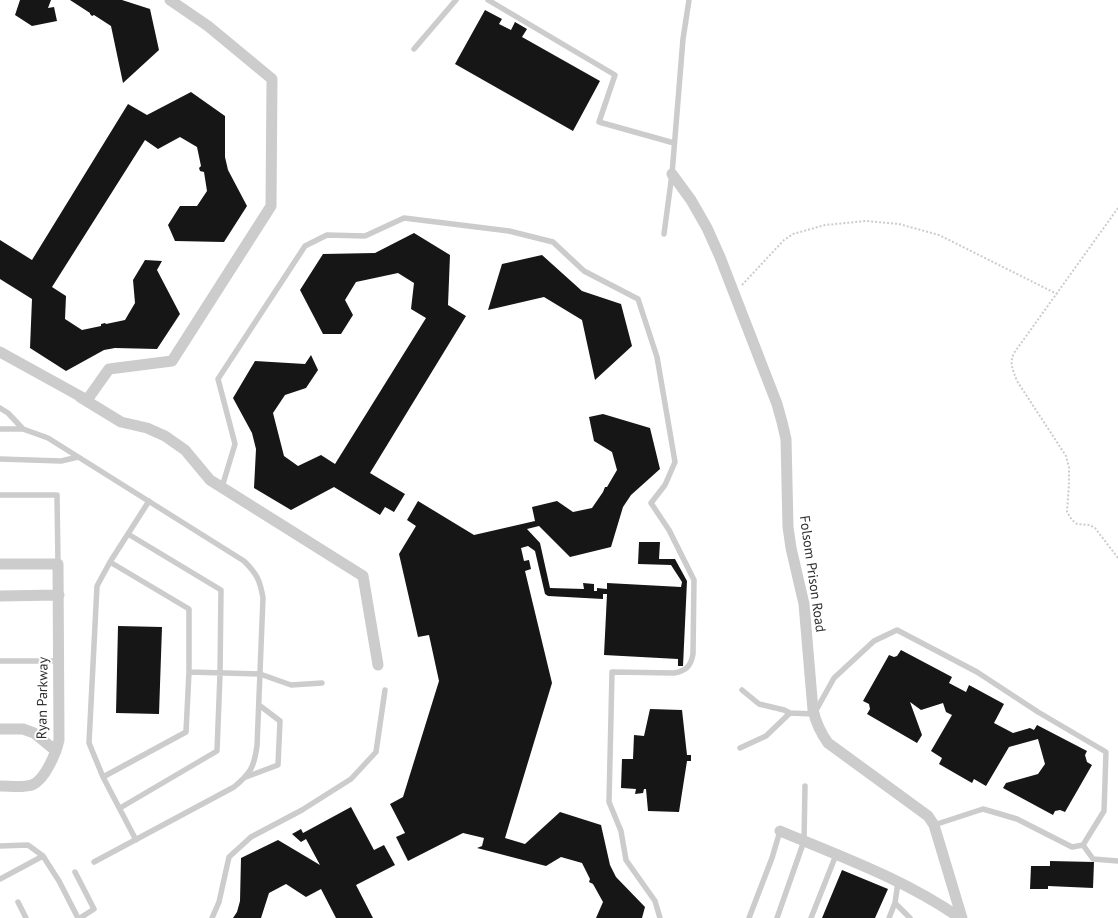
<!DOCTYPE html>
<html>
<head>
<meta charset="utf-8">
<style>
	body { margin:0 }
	canvas { display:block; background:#fff }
</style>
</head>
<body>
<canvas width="1118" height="918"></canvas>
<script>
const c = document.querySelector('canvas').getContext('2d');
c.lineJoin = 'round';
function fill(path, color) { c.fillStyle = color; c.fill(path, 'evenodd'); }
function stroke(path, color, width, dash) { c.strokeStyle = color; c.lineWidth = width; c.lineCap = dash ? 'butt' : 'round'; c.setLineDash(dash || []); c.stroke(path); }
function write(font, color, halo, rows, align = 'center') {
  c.font = font + ' "PT Sans",sans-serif'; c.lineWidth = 4; c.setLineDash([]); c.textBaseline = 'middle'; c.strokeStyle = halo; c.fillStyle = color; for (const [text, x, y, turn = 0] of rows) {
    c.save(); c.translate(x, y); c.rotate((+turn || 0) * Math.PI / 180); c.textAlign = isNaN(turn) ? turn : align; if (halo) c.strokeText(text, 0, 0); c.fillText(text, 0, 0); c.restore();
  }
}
fill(new Path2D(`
	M 20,0 L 51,0 L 48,8 L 54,7 L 57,21 L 32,26 L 15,15 Z
	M 70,0 L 122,0 L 150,9 L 159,50 L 123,83 L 111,26 L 94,15 L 92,16 L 90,14 L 90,13 Z
	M 485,10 L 502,19 L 499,24 L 511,30 L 515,22 L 527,29 L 522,37 L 600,81 L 573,131 L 455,64 Z
	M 191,92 L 225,116 L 225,157 L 228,170 L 247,206 L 224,242 L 175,241 L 168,225 L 180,206 L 197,206 L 207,191 L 204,172 L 200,171 L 199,168 L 201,166 L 197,147 L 180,137 L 158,149 L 145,140 L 52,287 L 66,296 L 65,319 L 82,330 L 101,326 L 101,324 L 105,323 L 106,324 L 125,320 L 135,303 L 133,280 L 145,260 L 162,261 L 157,270 L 180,314 L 157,349 L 115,348 L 104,350 L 66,371 L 30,348 L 32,299 L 0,279 L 0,240 L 32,260 L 128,104 L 147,115 Z
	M 414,233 L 450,255 L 448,305 L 466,316 L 370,473 L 405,494 L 394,512 L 385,507 L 380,515 L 334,487 L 291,510 L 254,488 L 256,449 L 252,433 L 233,398 L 255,361 L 305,364 L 311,355 L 318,370 L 306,388 L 285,395 L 273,413 L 284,456 L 298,466 L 321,455 L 335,464 L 426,318 L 411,309 L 414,283 L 398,273 L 356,282 L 345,300 L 353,315 L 341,334 L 323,334 L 300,290 L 323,254 L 375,253 Z
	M 542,255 L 582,291 L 621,304 L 632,346 L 595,380 L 582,320 L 544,297 L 488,310 L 502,264 Z
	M 603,414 L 650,428 L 660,469 L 631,495 L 623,507 L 611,547 L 570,557 L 539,526 L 527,529 L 540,543 L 550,588 L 584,589 L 583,583 L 594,584 L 594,591 L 597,591 L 597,588 L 607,589 L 607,583 L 681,587 L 682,582 L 671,565 L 638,564 L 639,542 L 660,542 L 659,559 L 675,559 L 687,581 L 683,666 L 678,666 L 678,659 L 604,655 L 607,594 L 603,594 L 603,599 L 548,596 L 545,594 L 535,551 L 528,546 L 521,548 L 524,561 L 529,560 L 531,569 L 525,571 L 552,683 L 505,838 L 525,844 L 560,812 L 601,825 L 610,865 L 616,877 L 645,907 L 642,918 L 596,918 L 603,902 L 593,884 L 589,882 L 590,879 L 582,863 L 561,857 L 546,866 L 477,848 L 482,846 L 484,838 L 463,833 L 408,861 L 396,837 L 405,833 L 390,804 L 403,797 L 439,681 L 429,635 L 418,637 L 399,554 L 416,526 L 407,520 L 418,501 L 474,535 L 535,521 L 532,507 L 557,501 L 573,512 L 592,508 L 603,492 L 605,487 L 607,487 L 617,470 L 612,452 L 594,441 L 589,417 Z
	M 118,626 L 162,627 L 159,714 L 116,713 Z
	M 901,650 L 952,677 L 949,683 L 966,692 L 969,685 L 1004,704 L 994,723 L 1013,733 L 1030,728 L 1034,730 L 1037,725 L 1087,751 L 1085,755 L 1087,762 L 1092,765 L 1065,812 L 1060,810 L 1055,811 L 1053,815 L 1003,788 L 1006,783 L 1038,774 L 1045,764 L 1038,739 L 1009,747 L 986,786 L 974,779 L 972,783 L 939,764 L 942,758 L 931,751 L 952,715 L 946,712 L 943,703 L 921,710 L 910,702 L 922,735 L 917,743 L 867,714 L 870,709 L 869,704 L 863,701 L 889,655 L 894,657 L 897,656 Z
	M 650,709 L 682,710 L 687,755 L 691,755 L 691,761 L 687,761 L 679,812 L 648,811 L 646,789 L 644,789 L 643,793 L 635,794 L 636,789 L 621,788 L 622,759 L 633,759 L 634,735 L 644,736 Z
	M 351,807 L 374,850 L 384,845 L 395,865 L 356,885 L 373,918 L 336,918 L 321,889 L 306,897 L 286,884 L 269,893 L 261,918 L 233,918 L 237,912 L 240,901 L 241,858 L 278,840 L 320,865 L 306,839 L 301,842 L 292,834 L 301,829 L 303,833 Z
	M 1050,861 L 1094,862 L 1093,888 L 1048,886 L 1048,889 L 1030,889 L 1031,866 L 1050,866 Z
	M 842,870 L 888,889 L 875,918 L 822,918 Z`), '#161616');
stroke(new Path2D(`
	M 1118,208 L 1014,353 C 1009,364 1013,370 1017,381 L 1066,456 L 1069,467 L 1069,484 L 1067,512 L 1072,520 L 1077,524 L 1090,525 L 1095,528 L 1118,558
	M 742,285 L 784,240 L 793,234 L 825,225 L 866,221 L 899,224 L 939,235 L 1057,294`), '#ccc', 2, [2, 2]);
stroke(new Path2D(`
	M 488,0 L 615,75 L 599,122 L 674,143
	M 414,49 L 456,0
	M 664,234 L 672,174 L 683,39 L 689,0
	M 0,408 L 8,413 L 23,429
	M 0,429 L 23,429 L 48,438 L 244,561 C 257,574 260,580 263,598 L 257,746 C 254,767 251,773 234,787 L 94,862
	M 0,459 L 61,461 L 78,457
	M 222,487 L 235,444 L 218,379 L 305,246 L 327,235 L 365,236 L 404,218 L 509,231 L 553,242 L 584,271 L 638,299 L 657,357 L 675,462 L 665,485 L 651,503 L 669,530 L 694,580 L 693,654 C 691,666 686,671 674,673 L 612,672 L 609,802 L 621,831 L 626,860 L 655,901 L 660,918
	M 0,495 L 57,495 L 58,564
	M 0,661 L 59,661
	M 189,672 L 260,674 L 291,685 L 322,683
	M 790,713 L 814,714 L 834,678 L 874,641 L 897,630 L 977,672 L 1038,712 L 1106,752 L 1104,811 L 1083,845 L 1072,847 L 1017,819 L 983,809 L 934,825
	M 740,748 L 766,736 L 790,713 L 784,710 L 759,704 L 742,690
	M 103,777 L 186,732 L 189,672 L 189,609 L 110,562
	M 246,777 L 278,765 L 280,721 L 259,705
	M 120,808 L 217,751 L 220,674 L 221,590 L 128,534
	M 136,840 L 103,777 L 89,743 L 97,586 L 110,562 L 149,501
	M 1083,845 L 1093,859 L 1118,861
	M 0,846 L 28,845 L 43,856 L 59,881 L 78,918
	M 75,872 L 94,909 L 80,918
	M 0,879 L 43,856
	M 18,902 L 26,918
	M 895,903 L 910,918
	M 212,918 L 219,902 L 229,857 L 251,837 L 302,810 L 351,779 L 376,752 L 385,690
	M 749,918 L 772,858 L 780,831
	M 777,918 L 804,841 L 805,786
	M 811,918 L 836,855
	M 889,918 L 895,903 L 898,882`), '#ccc', 5.5);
stroke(new Path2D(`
	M 672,174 L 691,200 L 707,228 L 720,257 L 777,404 L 782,422 L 786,439 L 788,527 L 791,548 L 804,604 L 813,710 C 816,723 820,732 828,743 L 928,816 L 934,825 L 962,918
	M 0,352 L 87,400 L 109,369 L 172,361 L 271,206 L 272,79 L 208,26 L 170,0
	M 80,397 L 121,422 L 147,428 L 165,436 L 185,450 L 210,480 L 363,576 L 378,665
	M 0,564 L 58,564 L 59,740 C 56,753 45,780 32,785 C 22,788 10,786 0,786
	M 0,596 L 59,595
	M 0,729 L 23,729 L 34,733 L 56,751
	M 780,831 C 842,857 906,880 960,918`), '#ccc', 11);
write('14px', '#2f2f2f', '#fff', [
	["Folsom Prison Road",812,574,82],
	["Ryan Parkway",43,698,-89]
]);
</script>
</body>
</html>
